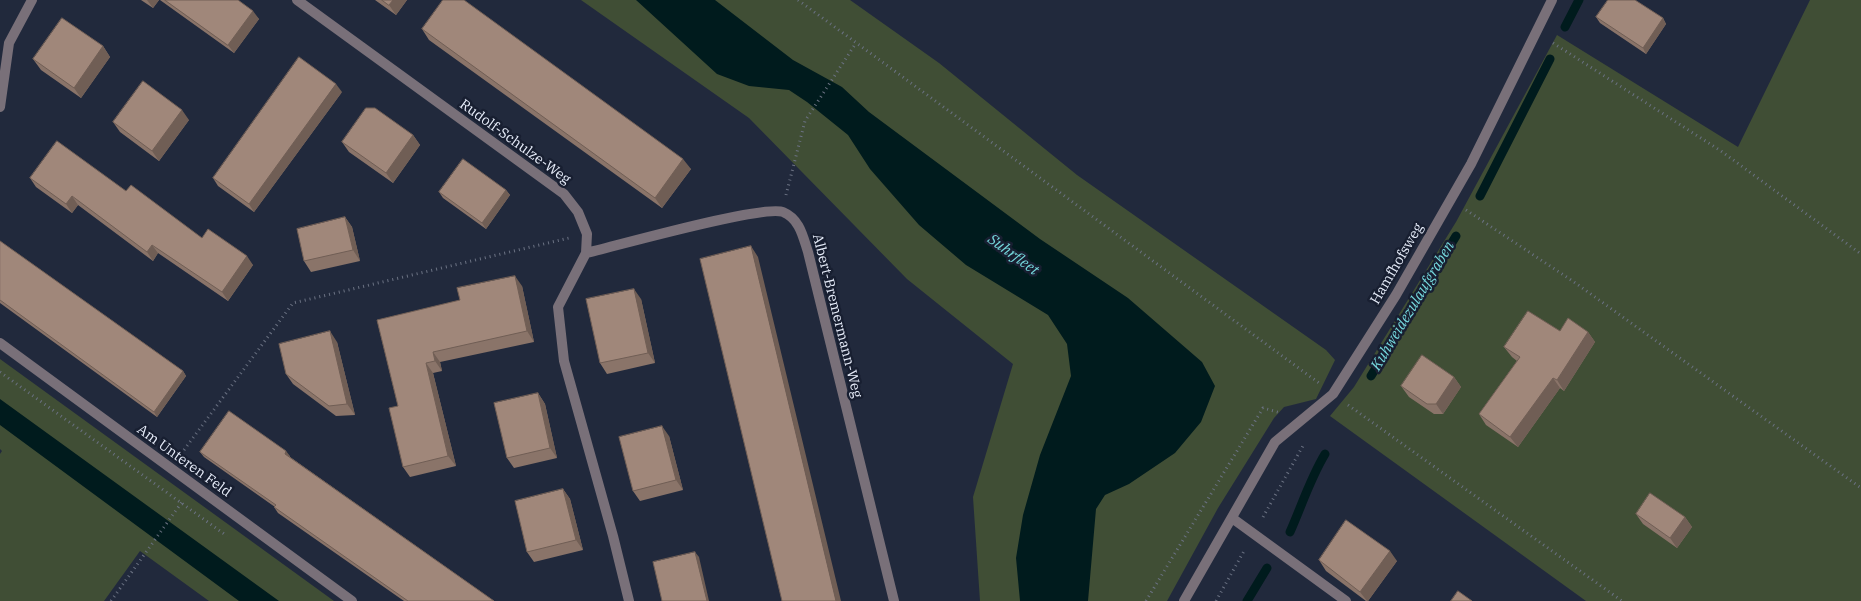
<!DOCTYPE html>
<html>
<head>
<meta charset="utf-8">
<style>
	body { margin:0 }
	canvas { display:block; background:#21293c }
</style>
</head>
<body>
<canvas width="1861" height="601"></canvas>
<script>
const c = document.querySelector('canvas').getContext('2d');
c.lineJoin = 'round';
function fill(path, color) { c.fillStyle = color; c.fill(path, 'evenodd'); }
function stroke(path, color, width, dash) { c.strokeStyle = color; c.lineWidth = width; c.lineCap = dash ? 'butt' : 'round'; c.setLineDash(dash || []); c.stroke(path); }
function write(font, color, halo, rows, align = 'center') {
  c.font = font + ' "IBM Plex Serif",serif'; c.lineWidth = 5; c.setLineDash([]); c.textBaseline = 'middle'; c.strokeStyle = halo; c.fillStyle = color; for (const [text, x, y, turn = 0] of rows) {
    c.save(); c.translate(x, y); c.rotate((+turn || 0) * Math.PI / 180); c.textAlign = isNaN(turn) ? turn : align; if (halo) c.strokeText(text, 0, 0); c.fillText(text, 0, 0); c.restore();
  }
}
fill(new Path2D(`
	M 581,0 L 850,0 L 939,63 L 1077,175 L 1326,350 L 1335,360 L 1316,399 L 1284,407 L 1274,418 L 1218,508 L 1167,601 L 980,601 L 973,497 L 1013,364 L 907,279 L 749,118 Z
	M 1810,0 L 1861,0 L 1861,601 L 1586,601 L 1330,416 L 1354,387 L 1456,222 L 1557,35 L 1738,147 Z
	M 0,359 L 334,601 L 209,601 L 140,551 L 104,601 L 0,601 L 0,454 L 2,451 L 0,449 Z`), '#404e35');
fill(new Path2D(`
	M 636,0 L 715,0 L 793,60 L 842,87 L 869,112 L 1040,239 L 1128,298 L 1202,362 L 1215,386 L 1201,422 L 1175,453 L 1129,484 L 1105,495 L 1096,509 L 1088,601 L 1020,601 L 1016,558 L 1023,515 L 1040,455 L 1071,376 L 1067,344 L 1048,315 L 966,265 L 919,225 L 870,169 L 848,135 L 807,102 L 789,90 L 749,86 L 717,74 Z
	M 0,399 L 279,601 L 239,601 L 0,425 Z`), '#001b1d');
stroke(new Path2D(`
	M 1565,27 L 1579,0
	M 1480,196 L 1550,59
	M 1371,376 L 1456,236
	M 1290,532 C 1302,505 1310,479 1325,454
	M 1247,601 L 1267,568`), '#001b1d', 9);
stroke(new Path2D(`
	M 798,0 L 1319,383
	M 1553,43 L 1721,151 L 1861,254
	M 786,195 L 805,121 L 856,43
	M 1466,210 L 1574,282 L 1861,488
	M 0,372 L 227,536
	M 1348,405 L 1622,601
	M 181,454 L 293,303 L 569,238
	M 1263,517 L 1304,444
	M 111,601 L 182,502
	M 1146,601 L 1263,408 L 1281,413
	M 1216,601 L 1244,551`), '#6b7283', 3, [1, 4]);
stroke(new Path2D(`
	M 297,0 L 564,194 L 578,212 L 587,234 L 586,253 L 558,307 L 564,361 L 613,536 L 629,601
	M 0,107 L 9,43 L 32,0
	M 586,253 C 616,246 764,204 783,212 C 800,219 803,237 808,252 L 894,601
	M 0,343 L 352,601
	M 1232,518 L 1346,601
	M 1184,601 L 1275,442 L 1333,394 L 1396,295 L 1471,164 L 1552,0`), '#797079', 10);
fill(new Path2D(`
	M 141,0 L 159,0 L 153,8 Z
	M 160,0 L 238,0 L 259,19 L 234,53 Z
	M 375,0 L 407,0 L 396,15 Z
	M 1596,17 L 1663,18 L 1666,24 L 1646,54 L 1600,23 Z
	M 422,29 L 691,169 L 662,208 L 429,40 Z
	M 103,46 L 110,57 L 81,98 L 41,70 L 33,59 Z
	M 342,92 L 254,212 L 218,186 L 213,178 Z
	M 189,120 L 159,161 L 120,132 L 113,122 Z
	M 413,135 L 420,145 L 393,183 L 349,152 L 342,142 Z
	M 30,178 L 126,191 L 202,238 L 253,265 L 228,301 L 158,253 L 153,261 L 78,205 L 72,213 L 36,187 Z
	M 506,190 L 510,195 L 486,229 L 443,198 L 439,192 Z
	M 345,217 L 352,227 L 360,261 L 311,272 L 304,261 Z
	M 0,241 L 183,371 L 186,376 L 157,417 L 0,303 Z
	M 522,286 L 534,342 L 440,362 L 442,371 L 433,373 L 456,466 L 410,477 L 403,467 L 398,406 L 377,320 Z
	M 641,299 L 655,363 L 607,374 L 600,363 Z
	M 1588,332 L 1595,342 L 1564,391 L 1560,388 L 1518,447 L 1486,425 L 1479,414 L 1517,361 L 1512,357 L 1504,347 Z
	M 337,342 L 355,415 L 336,416 L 293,384 L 286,374 Z
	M 1454,377 L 1461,387 L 1443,414 L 1434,414 L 1409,397 L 1401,386 Z
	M 538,393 L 545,404 L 557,458 L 514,468 L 507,458 Z
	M 669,436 L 683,490 L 640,501 L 633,491 Z
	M 200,452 L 290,456 L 290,457 L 494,601 L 404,601 L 278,513 L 274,507 L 275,507 L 204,457 Z
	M 563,489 L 570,499 L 583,550 L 534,562 L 527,552 Z
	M 1636,514 L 1685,517 L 1692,527 L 1677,548 L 1643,524 Z
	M 1319,560 L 1397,561 L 1368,601 L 1366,601 L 1326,571 Z`), '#8a7469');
fill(new Path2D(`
	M 147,0 L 159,0 L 153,8 Z
	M 393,0 L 407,0 L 396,15 L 389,5 Z
	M 253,11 L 259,19 L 234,53 L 228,45 Z
	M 1663,18 L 1666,24 L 1646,54 L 1643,48 Z
	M 103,46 L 110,57 L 81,98 L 74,88 Z
	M 336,84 L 342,92 L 254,212 L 249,204 Z
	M 182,110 L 189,120 L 159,161 L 152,151 Z
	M 413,135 L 420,145 L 393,183 L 386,173 Z
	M 683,159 L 691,169 L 662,208 L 655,198 Z
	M 506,190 L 510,195 L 486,229 L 482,223 Z
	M 72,196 L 78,205 L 72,213 L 66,204 Z
	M 345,217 L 352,227 L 360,261 L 353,250 Z
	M 152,245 L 158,253 L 153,261 L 147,252 Z
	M 751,246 L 758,257 L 841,601 L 836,601 Z
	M 247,256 L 253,265 L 228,301 L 222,292 Z
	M 515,276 L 522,286 L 534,342 L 527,331 Z
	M 634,289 L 641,299 L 655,363 L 648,353 Z
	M 330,331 L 337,342 L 355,415 L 347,404 Z
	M 1588,332 L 1595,342 L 1564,391 L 1557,380 Z
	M 433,352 L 440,362 L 442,371 L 435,361 Z
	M 426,363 L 433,373 L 456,466 L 448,456 Z
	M 183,371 L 186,376 L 157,417 L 154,412 Z
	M 1454,377 L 1461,387 L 1443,414 L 1436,404 Z
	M 1553,378 L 1560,388 L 1518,447 L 1510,437 Z
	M 538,393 L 545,404 L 557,458 L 550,448 Z
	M 662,426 L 669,436 L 683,490 L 676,480 Z
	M 286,451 L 290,456 L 288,459 L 285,454 Z
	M 563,489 L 570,499 L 583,550 L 576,540 Z
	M 1685,517 L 1692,527 L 1677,548 L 1670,538 Z
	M 1390,551 L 1397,561 L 1368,601 L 1367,601 L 1360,592 Z
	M 695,552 L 699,557 L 709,601 L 707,601 Z`), '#705e55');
const building = new Path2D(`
	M 165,0 L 238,0 L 253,11 L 228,45 Z
	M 382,0 L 393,0 L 389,5 Z
	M 443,0 L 464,0 L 683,159 L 655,198 L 422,29 Z
	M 1608,0 L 1635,0 L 1663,18 L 1643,48 L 1596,17 Z
	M 62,18 L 103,46 L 74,88 L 33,59 Z
	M 299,57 L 336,84 L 249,204 L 213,178 Z
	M 143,81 L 182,110 L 152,151 L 113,122 Z
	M 366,108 L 375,108 L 413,135 L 386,173 L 342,142 Z
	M 57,141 L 126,191 L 131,185 L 202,238 L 208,229 L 247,256 L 222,292 L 152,245 L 147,252 L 72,196 L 66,204 L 30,178 Z
	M 463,159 L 506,190 L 482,223 L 439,192 Z
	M 345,217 L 353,250 L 304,261 L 297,229 Z
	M 0,241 L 183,371 L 154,412 L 0,300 Z
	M 751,246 L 836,601 L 782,601 L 700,259 Z
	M 515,276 L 527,331 L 433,352 L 435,361 L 426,363 L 448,456 L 403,467 L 389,408 L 398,406 L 377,320 L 460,300 L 457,288 Z
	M 634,289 L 648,353 L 600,363 L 586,299 Z
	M 1528,311 L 1560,331 L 1568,318 L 1588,332 L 1557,380 L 1553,378 L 1510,437 L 1479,414 L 1520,357 L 1504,347 Z
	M 330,331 L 347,404 L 329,406 L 286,374 L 279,344 Z
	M 1422,355 L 1454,377 L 1436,404 L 1427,404 L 1401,386 Z
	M 538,393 L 550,448 L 507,458 L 494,403 Z
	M 229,411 L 286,451 L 285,454 L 494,601 L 408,601 L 274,507 L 276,505 L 200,452 Z
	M 662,426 L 676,480 L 633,491 L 619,437 Z
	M 563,489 L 576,540 L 527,552 L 515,501 Z
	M 1650,493 L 1685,517 L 1670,538 L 1636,514 Z
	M 1346,520 L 1390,551 L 1360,592 L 1319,560 Z
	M 695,552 L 707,601 L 662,601 L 653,562 Z
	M 1458,591 L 1472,601 L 1451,601 Z`);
fill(building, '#a0877a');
stroke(building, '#705e55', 1);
write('14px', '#e7edfa', '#181f31', [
	["Rudolf-Schulze-Weg",515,142,36],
	["Hamfhofsweg",1397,264,-60],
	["Albert-Bremermann-Weg",837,316,76],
	["Am Unteren Feld",184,461,36]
]);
write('italic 15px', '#75d8dd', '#181f31', [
	["Suhrfleet",1013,255,36],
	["Kuhweidezulaufgraben",1413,306,-59]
]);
</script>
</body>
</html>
